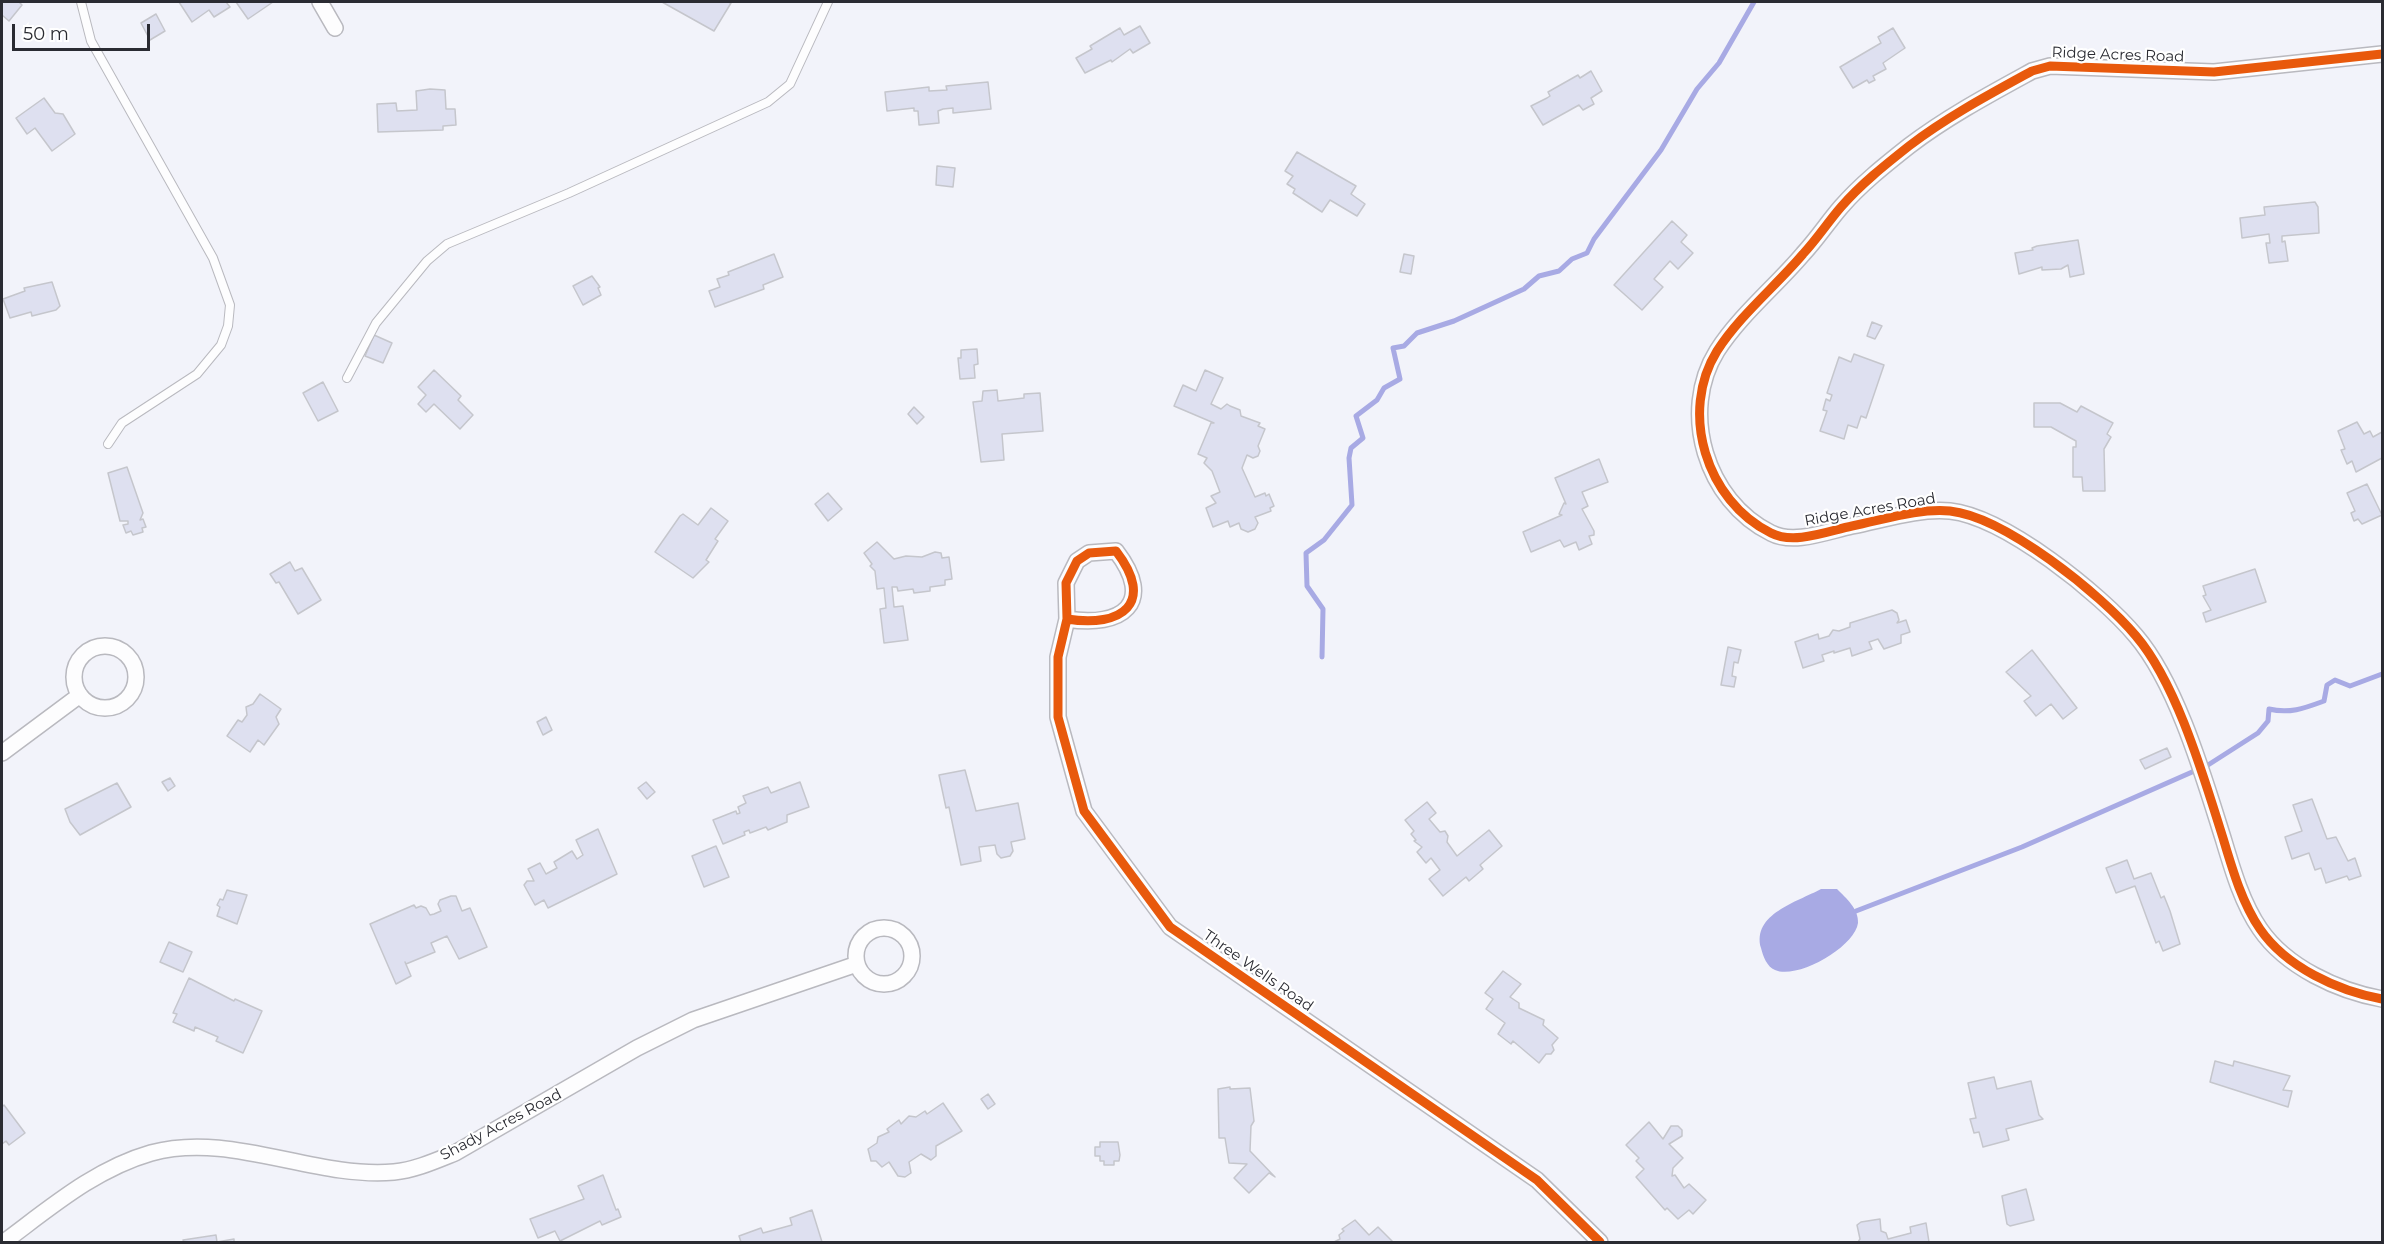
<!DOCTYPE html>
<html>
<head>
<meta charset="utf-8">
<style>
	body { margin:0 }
	#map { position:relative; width:2384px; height:1244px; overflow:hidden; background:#f2f3fa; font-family:Montserrat,sans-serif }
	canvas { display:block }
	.frame { position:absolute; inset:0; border:3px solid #2a2b32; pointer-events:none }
	.scale { position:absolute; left:12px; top:24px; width:138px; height:27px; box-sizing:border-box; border:3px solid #2a2b32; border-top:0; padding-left:8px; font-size:18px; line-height:21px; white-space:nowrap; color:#2a2b32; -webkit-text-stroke:4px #fff; paint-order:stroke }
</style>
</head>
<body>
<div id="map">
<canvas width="2384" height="1244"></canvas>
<div class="frame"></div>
<div class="scale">50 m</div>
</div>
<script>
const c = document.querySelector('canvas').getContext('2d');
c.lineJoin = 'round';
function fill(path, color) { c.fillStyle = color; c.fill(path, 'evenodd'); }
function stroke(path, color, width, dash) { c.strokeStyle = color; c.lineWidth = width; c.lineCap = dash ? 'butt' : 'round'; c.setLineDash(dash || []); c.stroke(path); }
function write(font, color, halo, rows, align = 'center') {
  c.font = font + ' Montserrat,sans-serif'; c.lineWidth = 4.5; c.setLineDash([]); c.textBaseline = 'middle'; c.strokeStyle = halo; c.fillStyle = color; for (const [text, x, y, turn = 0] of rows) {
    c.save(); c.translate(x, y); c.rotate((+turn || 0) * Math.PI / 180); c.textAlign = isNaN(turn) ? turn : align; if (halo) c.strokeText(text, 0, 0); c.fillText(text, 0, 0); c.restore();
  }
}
fill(new Path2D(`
	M 1821,889 L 1837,889 C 1846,898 1859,909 1858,923 C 1855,947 1797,980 1775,970 C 1767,967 1763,956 1761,948 C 1752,914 1797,902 1821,889 Z`), '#a8aae4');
stroke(new Path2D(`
	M 1322,657 L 1323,609 L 1307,586 L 1306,553 L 1324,540 L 1352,505 L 1349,458 L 1351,448 L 1363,438 L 1356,416 L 1377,400 L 1384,388 L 1400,379 L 1393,348 L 1404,346 L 1417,333 L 1454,321 L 1524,289 L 1539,276 L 1559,271 L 1572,259 L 1587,253 L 1594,239 L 1661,150 L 1697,89 L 1719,63 L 1754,2
	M 1856,911 L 2022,847 L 2208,765 L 2258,733 L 2268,721 L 2269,709 C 2290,714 2305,708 2324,701 L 2327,685 L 2335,680 L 2350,686 L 2382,674`), '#a8aae4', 5);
const building = new Path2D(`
	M 2,2 L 19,2 L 22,5 L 9,21 L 2,15 Z
	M 179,2 L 226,2 L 230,7 L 214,17 L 209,10 L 192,22 Z
	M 236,2 L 273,2 L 248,19 Z
	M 662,2 L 728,2 L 731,3 L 714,31 Z
	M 156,14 L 165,31 L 150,40 L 141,23 Z
	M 1140,26 L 1150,43 L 1133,53 L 1130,49 L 1112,62 L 1111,60 L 1085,73 L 1076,58 L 1092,49 L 1090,46 L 1120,28 L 1124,35 Z
	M 1893,28 L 1905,48 L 1883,63 L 1886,69 L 1873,76 L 1875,80 L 1869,83 L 1867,80 L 1853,88 L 1840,67 L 1881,43 L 1878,37 Z
	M 1591,71 L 1602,91 L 1591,98 L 1594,104 L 1583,110 L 1579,105 L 1543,125 L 1531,106 L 1547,98 L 1550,96 L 1548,92 L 1578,75 L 1580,78 Z
	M 988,82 L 991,109 L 953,113 L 953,108 L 943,109 L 938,111 L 939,123 L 919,125 L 918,111 L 914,111 L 914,108 L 887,111 L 885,92 L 929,87 L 929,91 L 947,90 L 946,86 Z
	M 430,89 L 445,90 L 446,109 L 455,109 L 456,125 L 443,126 L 443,130 L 378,132 L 377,104 L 396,103 L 397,111 L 417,110 L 416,91 Z
	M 44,98 L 55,113 L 63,114 L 75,134 L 52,151 L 35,128 L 27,134 L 16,118 Z
	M 1297,152 L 1356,186 L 1351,194 L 1365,204 L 1357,216 L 1330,200 L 1322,212 L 1293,193 L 1295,189 L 1287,184 L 1293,176 L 1285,171 Z
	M 937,166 L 955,168 L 953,187 L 936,185 Z
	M 2315,202 L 2318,207 L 2319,233 L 2282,236 L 2282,242 L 2285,241 L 2288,261 L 2269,263 L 2266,243 L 2270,243 L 2269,234 L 2242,238 L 2240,218 L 2265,215 L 2264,207 Z
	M 1672,221 L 1687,235 L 1681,242 L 1693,253 L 1678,269 L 1670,261 L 1654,279 L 1663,287 L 1642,310 L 1614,285 Z
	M 2078,240 L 2084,274 L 2070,277 L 2068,265 L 2061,269 L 2042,270 L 2042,267 L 2019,274 L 2015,253 L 2033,250 L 2032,248 L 2037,246 Z
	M 774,254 L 783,277 L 763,285 L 764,289 L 715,307 L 709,291 L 720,287 L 717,279 L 729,275 L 728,272 Z
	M 1404,254 L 1414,256 L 1411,274 L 1400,272 Z
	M 592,276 L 600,287 L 598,288 L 601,295 L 583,305 L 573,286 Z
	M 52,282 L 60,306 L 56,310 L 32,316 L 31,312 L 10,318 L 3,299 L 25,291 L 24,288 Z
	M 1872,322 L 1882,326 L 1875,339 L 1867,336 Z
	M 374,335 L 392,343 L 383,363 L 365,356 Z
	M 977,349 L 978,364 L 974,365 L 975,378 L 960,379 L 958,358 L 961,358 L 961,350 Z
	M 1854,354 L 1884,365 L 1866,418 L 1861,416 L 1857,428 L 1848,425 L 1844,439 L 1820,431 L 1827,411 L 1823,410 L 1826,399 L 1830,401 L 1832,395 L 1827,393 L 1839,357 L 1851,362 Z
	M 434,370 L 461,396 L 458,400 L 473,415 L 460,429 L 434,404 L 426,412 L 418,404 L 426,395 L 418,387 Z
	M 1205,370 L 1223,378 L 1211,404 L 1221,409 L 1227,404 L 1230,406 L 1240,410 L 1241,416 L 1260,423 L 1258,426 L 1265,429 L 1258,446 L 1260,451 L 1258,456 L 1253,458 L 1247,455 L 1242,468 L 1255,497 L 1265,493 L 1266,496 L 1269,494 L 1274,506 L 1270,508 L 1271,511 L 1255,517 L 1258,523 L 1255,529 L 1248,532 L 1241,529 L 1239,523 L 1230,527 L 1228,521 L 1213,527 L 1206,508 L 1216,503 L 1211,496 L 1220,492 L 1212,471 L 1204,463 L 1207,458 L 1198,454 L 1211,423 L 1214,423 L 1174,406 L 1183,385 L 1196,391 Z
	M 323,382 L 338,411 L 318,421 L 303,393 Z
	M 997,390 L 998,401 L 1024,398 L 1024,394 L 1040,393 L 1043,431 L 1002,434 L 1004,460 L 981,462 L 973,402 L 982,401 L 983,391 Z
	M 2034,403 L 2060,403 L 2077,412 L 2081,406 L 2113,423 L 2107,434 L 2111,437 L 2104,449 L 2105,491 L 2083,491 L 2082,477 L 2073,477 L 2073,447 L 2076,447 L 2076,441 L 2051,427 L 2034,427 Z
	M 914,407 L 924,417 L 917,424 L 908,414 Z
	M 2357,422 L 2364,434 L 2370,431 L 2373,437 L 2382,432 L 2382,458 L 2356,472 L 2352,461 L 2347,464 L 2341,450 L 2345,449 L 2338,431 Z
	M 1599,459 L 1608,482 L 1582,492 L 1588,506 L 1582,509 L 1594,531 L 1594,535 L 1589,536 L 1592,544 L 1579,550 L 1576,542 L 1564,547 L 1560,540 L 1531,552 L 1523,532 L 1562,515 L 1559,514 L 1564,503 L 1566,504 L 1555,478 Z
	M 127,467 L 143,513 L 140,520 L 143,519 L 146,527 L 142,528 L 143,532 L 133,535 L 131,531 L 126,533 L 123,525 L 128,524 L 128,521 L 120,521 L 108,473 Z
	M 2367,484 L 2382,515 L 2362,524 L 2358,519 L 2354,521 L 2351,513 L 2355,511 L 2347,493 Z
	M 828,493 L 842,509 L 828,521 L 815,504 Z
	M 711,508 L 728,521 L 715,539 L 718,541 L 706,560 L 709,562 L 693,578 L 655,552 L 680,516 L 683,514 L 698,525 Z
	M 877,542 L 894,559 L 906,556 L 922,557 L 935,552 L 941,553 L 942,558 L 949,557 L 952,579 L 945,580 L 945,585 L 930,587 L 930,591 L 914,593 L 913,589 L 898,591 L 897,587 L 892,587 L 894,607 L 903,606 L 908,640 L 884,643 L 880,609 L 886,608 L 884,588 L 877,589 L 875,571 L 870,566 L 872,564 L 864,553 Z
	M 290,562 L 295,571 L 302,568 L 321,600 L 298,614 L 279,582 L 276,583 L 270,574 Z
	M 2255,569 L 2266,602 L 2206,622 L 2203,613 L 2211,610 L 2203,596 L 2206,595 L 2203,586 Z
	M 1892,610 L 1897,613 L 1899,620 L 1897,623 L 1906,620 L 1910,632 L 1901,635 L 1901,643 L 1884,649 L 1878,639 L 1869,642 L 1872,649 L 1852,656 L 1850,648 L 1834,653 L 1834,651 L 1822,655 L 1824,661 L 1803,668 L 1795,642 L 1818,634 L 1819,639 L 1829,636 L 1833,630 L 1839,631 L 1850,627 L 1850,623 Z
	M 1728,647 L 1741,650 L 1738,663 L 1734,662 L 1732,676 L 1736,677 L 1734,687 L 1721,685 Z
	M 2032,650 L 2077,708 L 2063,719 L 2051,704 L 2036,716 L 2024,701 L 2031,696 L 2006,672 Z
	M 260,694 L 281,709 L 276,717 L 279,724 L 264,745 L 258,740 L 250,752 L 227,736 L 238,720 L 242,722 L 247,715 L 246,707 L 253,704 Z
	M 546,717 L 552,730 L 543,735 L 537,722 Z
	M 2167,748 L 2171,757 L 2145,769 L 2140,760 Z
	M 965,770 L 976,811 L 1018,803 L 1025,839 L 1011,842 L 1013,851 L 1010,856 L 1001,858 L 997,854 L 995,845 L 979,847 L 981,861 L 961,865 L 949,807 L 946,808 L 939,775 Z
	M 170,778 L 175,786 L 168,791 L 162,782 Z
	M 646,782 L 655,792 L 647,799 L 638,788 Z
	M 800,782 L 809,807 L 787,815 L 787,822 L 768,830 L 766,827 L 750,833 L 749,830 L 744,832 L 745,835 L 723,844 L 713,820 L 736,811 L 737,814 L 740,813 L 738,807 L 746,803 L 743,796 L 768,787 L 771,793 Z
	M 117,783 L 131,807 L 80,835 L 70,822 L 65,809 Z
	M 2312,799 L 2327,839 L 2336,837 L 2348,861 L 2355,858 L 2361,876 L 2349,880 L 2347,876 L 2326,883 L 2321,868 L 2315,870 L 2309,853 L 2292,859 L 2285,837 L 2302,831 L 2293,805 Z
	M 1427,802 L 1436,813 L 1429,819 L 1440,832 L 1445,831 L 1448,836 L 1447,842 L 1457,856 L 1489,830 L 1502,846 L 1480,865 L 1483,869 L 1469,881 L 1466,877 L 1443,896 L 1429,879 L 1440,870 L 1431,858 L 1426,863 L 1417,852 L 1422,847 L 1414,841 L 1416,840 L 1411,834 L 1414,831 L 1405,820 Z
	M 598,829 L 617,874 L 548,908 L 544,900 L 535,905 L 524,885 L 527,881 L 534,881 L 528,869 L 540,863 L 546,874 L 557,868 L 554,862 L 572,851 L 577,859 L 583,855 L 576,840 Z
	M 716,846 L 729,877 L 704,887 L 692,856 Z
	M 2127,860 L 2134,879 L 2151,873 L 2161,898 L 2164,896 L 2170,911 L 2180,944 L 2163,951 L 2159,941 L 2156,943 L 2135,886 L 2116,893 L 2106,868 Z
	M 227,890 L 247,895 L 237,924 L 217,916 L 220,907 L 217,905 L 220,899 L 223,900 Z
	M 451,896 L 456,896 L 462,911 L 470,908 L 487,947 L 459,959 L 447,936 L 431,943 L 435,952 L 406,964 L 405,962 L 411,976 L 396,984 L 370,924 L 414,905 L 416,908 L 421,906 L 426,908 L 430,915 L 434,914 L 441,911 L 438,904 L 440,900 Z
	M 169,942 L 192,952 L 183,972 L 160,962 Z
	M 1503,971 L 1521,984 L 1510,997 L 1519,1003 L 1519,1008 L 1544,1020 L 1543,1025 L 1558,1038 L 1552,1045 L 1554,1050 L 1551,1054 L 1546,1054 L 1539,1063 L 1513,1041 L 1511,1044 L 1498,1034 L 1505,1023 L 1486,1009 L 1493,999 L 1485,993 Z
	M 189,978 L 234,1001 L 235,999 L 262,1011 L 243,1053 L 216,1041 L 218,1037 L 195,1027 L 194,1031 L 173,1022 L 177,1014 L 173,1013 Z
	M 2215,1061 L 2233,1066 L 2234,1061 L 2290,1076 L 2283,1090 L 2292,1091 L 2288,1107 L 2210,1082 Z
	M 1994,1077 L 1997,1089 L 2031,1081 L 2039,1115 L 2043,1119 L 2006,1129 L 2009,1140 L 1983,1147 L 1979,1132 L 1974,1133 L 1970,1119 L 1976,1118 L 1968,1083 Z
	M 1230,1087 L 1230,1089 L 1250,1088 L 1254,1121 L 1251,1126 L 1250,1151 L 1275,1177 L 1269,1173 L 1249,1193 L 1234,1178 L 1247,1164 L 1229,1163 L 1225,1138 L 1219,1138 L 1218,1089 Z
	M 988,1094 L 995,1104 L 988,1109 L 981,1099 Z
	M 943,1103 L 962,1131 L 936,1146 L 936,1156 L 931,1160 L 921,1154 L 909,1162 L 911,1173 L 905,1177 L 898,1176 L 889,1162 L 882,1167 L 876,1161 L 871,1161 L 868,1149 L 877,1143 L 878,1137 L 889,1132 L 887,1129 L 899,1120 L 901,1124 L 909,1116 L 916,1117 L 925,1111 L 927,1114 Z
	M 4,1105 L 25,1133 L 9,1145 L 6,1141 L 2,1144 L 2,1107 Z
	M 1649,1122 L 1663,1139 L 1671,1126 L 1678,1126 L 1682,1130 L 1682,1136 L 1669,1144 L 1683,1158 L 1673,1168 L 1672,1176 L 1675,1175 L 1684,1188 L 1689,1184 L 1706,1200 L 1693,1214 L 1689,1210 L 1678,1219 L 1667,1208 L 1665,1210 L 1636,1177 L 1644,1169 L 1636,1161 L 1639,1158 L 1626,1145 Z
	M 1100,1142 L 1118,1142 L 1120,1155 L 1119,1161 L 1114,1161 L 1114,1165 L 1104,1165 L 1104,1161 L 1100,1161 L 1100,1156 L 1095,1156 L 1095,1147 L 1100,1147 Z
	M 603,1175 L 616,1210 L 618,1209 L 621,1217 L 602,1225 L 600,1221 L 560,1241 L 555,1231 L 538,1238 L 530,1219 L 584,1199 L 578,1186 Z
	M 2026,1189 L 2034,1220 L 2010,1226 L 2007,1224 L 2002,1196 Z
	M 812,1210 L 822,1242 L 741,1242 L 739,1236 L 761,1228 L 763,1233 L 792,1225 L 790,1218 Z
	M 1880,1219 L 1881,1231 L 1886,1233 L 1888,1239 L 1911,1233 L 1910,1227 L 1926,1223 L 1929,1242 L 1858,1242 L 1860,1239 L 1857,1225 L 1861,1222 Z
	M 1355,1220 L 1369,1235 L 1378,1227 L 1393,1242 L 1334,1242 L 1340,1239 L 1339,1235 L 1344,1231 L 1342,1229 Z
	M 216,1235 L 217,1242 L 234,1239 L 234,1242 L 184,1242 L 183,1240 Z`);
fill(building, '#dee0f0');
stroke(building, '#c5c6cc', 1.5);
const lane = new Path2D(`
	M 81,2 L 91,41 L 213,258 L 230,305 L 228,326 L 221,345 L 197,374 L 122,423 L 108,444
	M 347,378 L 376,323 L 427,261 L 447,244 L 569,193 L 768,102 L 790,84 L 828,2`);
const street = new Path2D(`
	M 320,2 L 335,28
	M 2382,54 L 2214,72 L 2050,66 L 2032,71 C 1990,94 1947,117 1909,146 C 1885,165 1861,184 1841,207 C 1828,222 1817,239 1803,254 C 1776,286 1740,315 1717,351 C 1679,412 1706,501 1771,533 C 1794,545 1828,531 1852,526 C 1883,520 1918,508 1950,511 C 2005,517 2101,594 2136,636 C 2177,684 2204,778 2223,838 C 2232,868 2242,903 2260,929 C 2286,967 2338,991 2382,999
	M 1067,619 C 1122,628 1156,603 1116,551 L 1089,553 L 1077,561 L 1066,583 L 1067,619 L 1058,657 L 1058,717 L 1084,811 L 1170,927 L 1537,1180 L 1600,1242
	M74 677a31 31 0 1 1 62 0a31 31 0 1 1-62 0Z
	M 2,753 L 80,695
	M856 956a28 28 0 1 1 56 0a28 28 0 1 1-56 0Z
	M 4,1242 C 50,1208 95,1169 151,1153 C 231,1131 313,1179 394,1172 C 415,1170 435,1161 455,1153 L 637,1048 L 693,1020 L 857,964`);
stroke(lane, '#b9b9bf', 10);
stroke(street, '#b9b9bf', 18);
stroke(lane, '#fdfdfe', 8);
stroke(street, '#fdfdfe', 15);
stroke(new Path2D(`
	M 2382,54 L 2214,72 L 2050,66 L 2032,71 C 1990,94 1947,117 1909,146 C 1885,165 1861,184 1841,207 C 1828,222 1817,239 1803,254 C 1776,286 1740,315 1717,351 C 1679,412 1706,501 1771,533 C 1794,545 1828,531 1852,526 C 1883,520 1918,508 1950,511 C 2005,517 2101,594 2136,636 C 2177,684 2204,778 2223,838 C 2232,868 2242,903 2260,929 C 2286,967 2338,991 2382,999
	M 1067,619 C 1122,628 1156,603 1116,551 L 1089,553 L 1077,561 L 1066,583 L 1067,619 L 1058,657 L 1058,717 L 1084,811 L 1170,927 L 1537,1180 L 1600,1242`), '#e8590c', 9);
write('15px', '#2a2b32', '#fff', [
	["Ridge Acres Road",2118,55,2],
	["Ridge Acres Road",1870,510,-10],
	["Three Wells Road",1258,971,35],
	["Shady Acres Road",501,1125,-28]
]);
</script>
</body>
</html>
